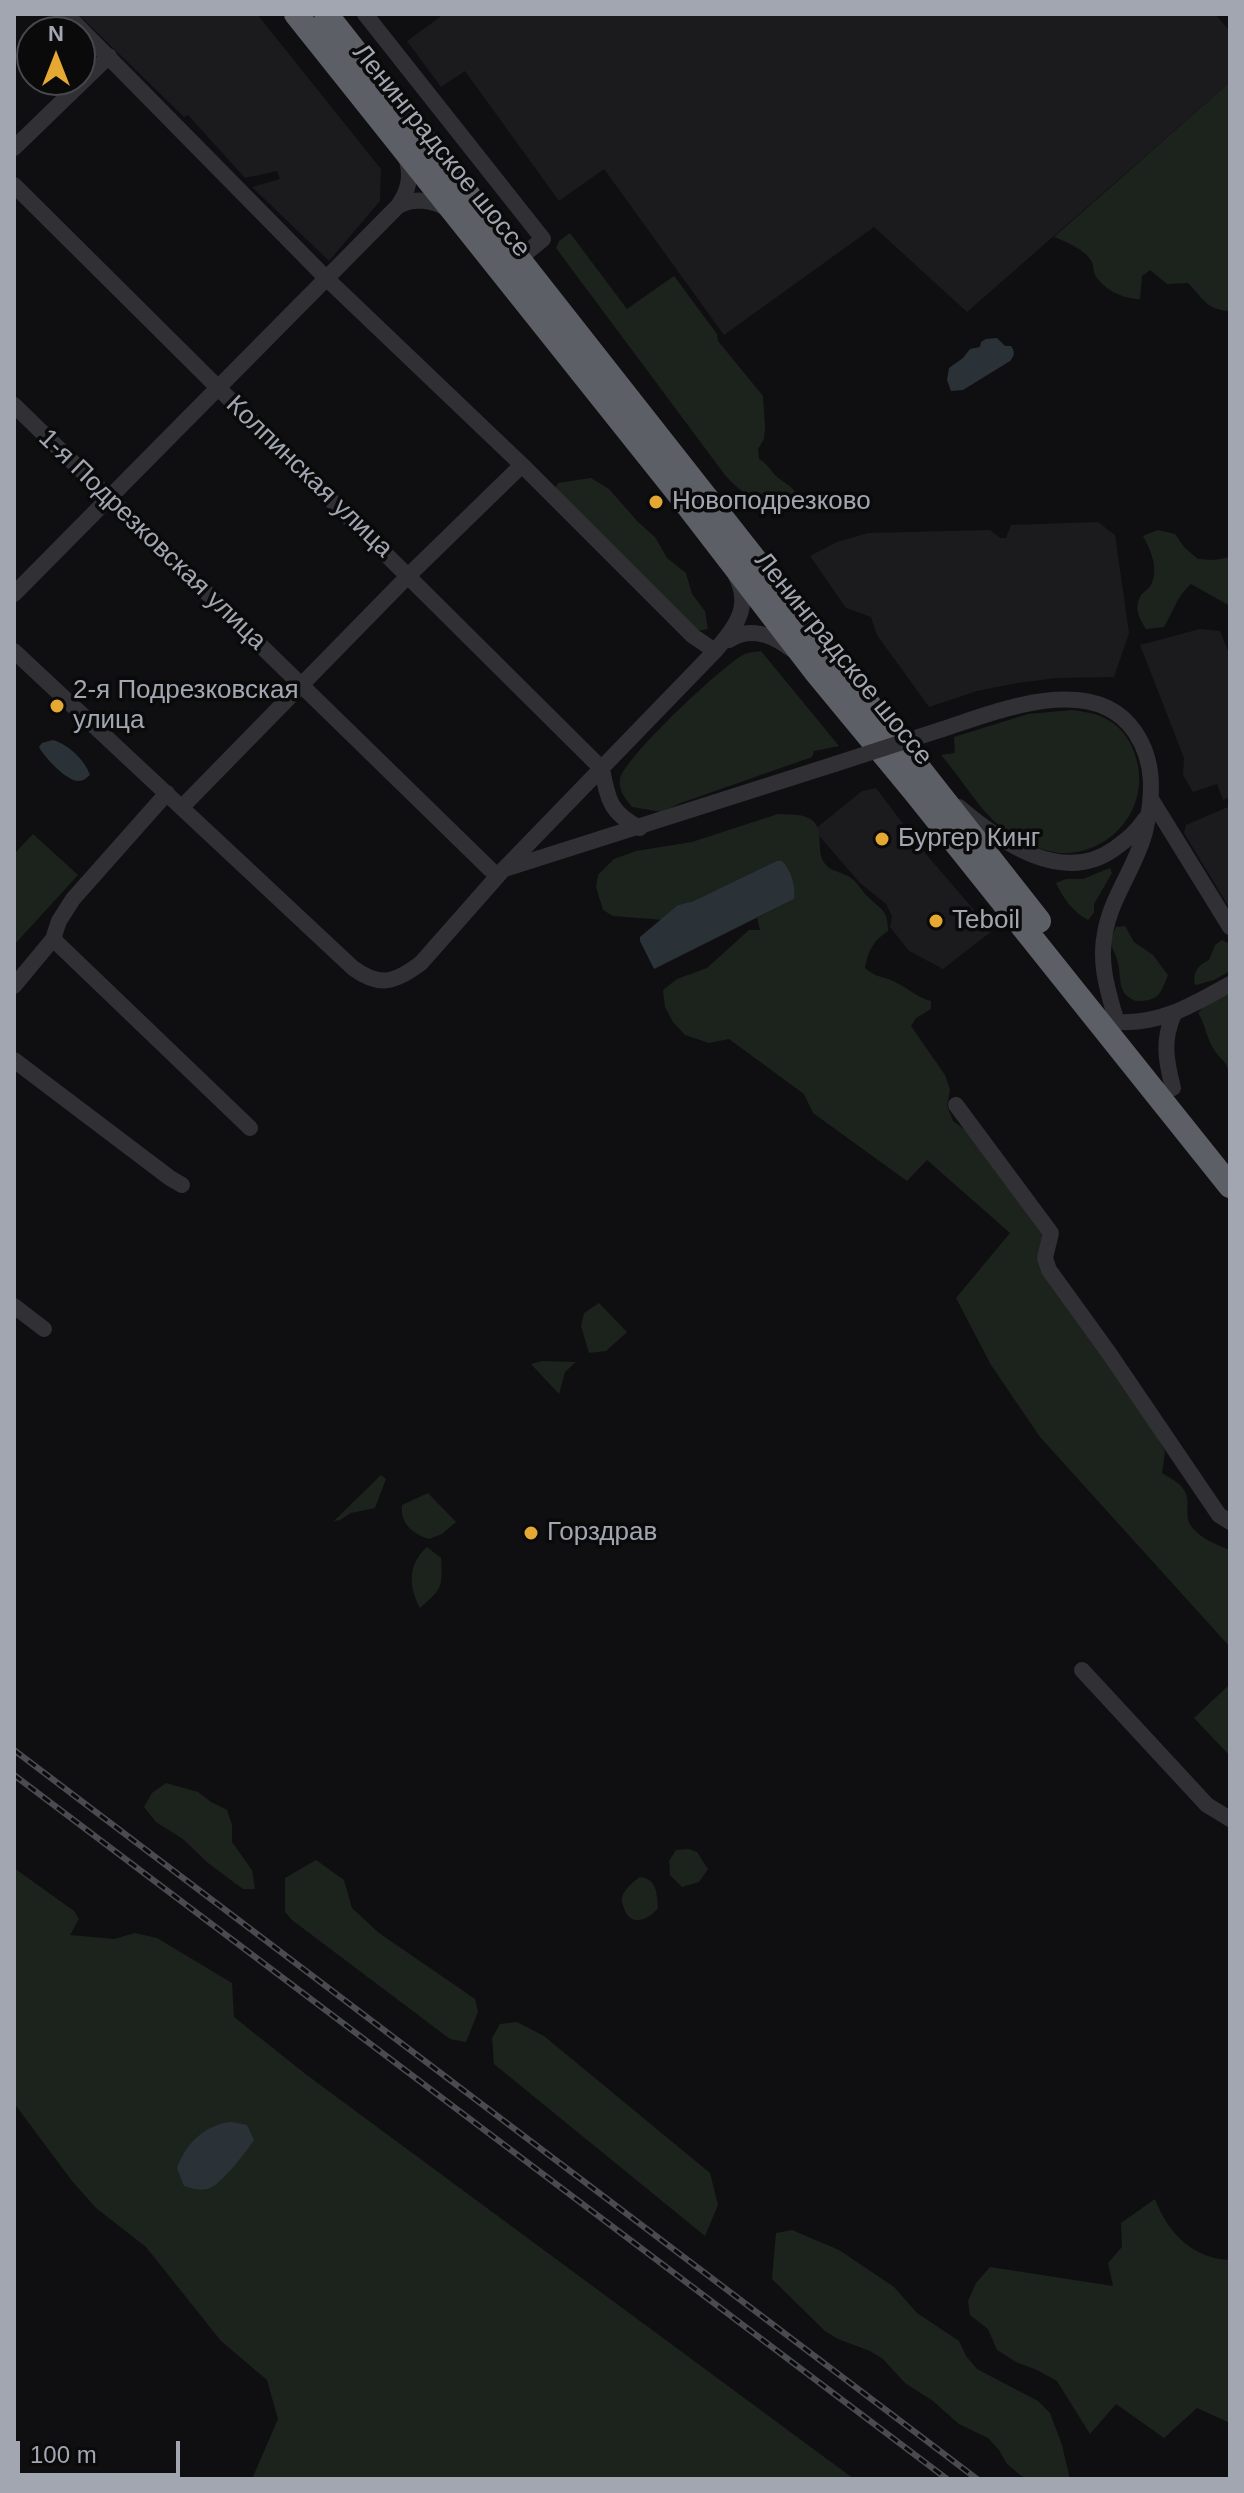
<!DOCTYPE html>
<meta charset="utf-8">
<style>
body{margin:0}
#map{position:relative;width:1244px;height:2493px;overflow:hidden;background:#0f0f11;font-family:Arial,sans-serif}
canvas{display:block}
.frame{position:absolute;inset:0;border:16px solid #a1a6b1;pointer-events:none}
.north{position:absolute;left:16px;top:16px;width:80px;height:80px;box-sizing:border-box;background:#0a0a0b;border:2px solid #46484d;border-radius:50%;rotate:0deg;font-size:22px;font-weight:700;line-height:32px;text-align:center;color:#a1a6b1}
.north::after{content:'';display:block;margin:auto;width:28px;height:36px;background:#e5a833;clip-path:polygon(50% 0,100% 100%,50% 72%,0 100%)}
.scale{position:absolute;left:16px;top:2441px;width:164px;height:36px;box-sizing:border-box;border:4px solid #a1a6b1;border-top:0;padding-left:10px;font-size:24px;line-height:28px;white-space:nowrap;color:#a1a6b1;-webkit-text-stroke:6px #0a0a0b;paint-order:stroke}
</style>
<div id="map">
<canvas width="1244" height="2493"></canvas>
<div class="frame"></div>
<div class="north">N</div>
<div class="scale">100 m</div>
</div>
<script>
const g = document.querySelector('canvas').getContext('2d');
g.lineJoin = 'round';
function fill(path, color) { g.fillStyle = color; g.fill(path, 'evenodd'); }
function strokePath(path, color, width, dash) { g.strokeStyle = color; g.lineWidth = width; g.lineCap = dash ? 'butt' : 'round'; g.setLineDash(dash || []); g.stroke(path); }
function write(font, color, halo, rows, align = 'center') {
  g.font = font + ' Arial,sans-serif'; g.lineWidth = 7; g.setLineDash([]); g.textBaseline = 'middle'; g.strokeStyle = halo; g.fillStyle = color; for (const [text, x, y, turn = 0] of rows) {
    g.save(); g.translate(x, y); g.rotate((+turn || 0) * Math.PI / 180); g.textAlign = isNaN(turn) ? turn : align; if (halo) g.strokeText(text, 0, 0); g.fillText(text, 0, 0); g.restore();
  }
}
fill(new Path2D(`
 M78 14H257L381 169 380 201 329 261 252 187 280 179 277 171 245 178 188 115 184 117Z
 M444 14H1215L1230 31V82L967 312 874 227 724 335 604 169 559 201 465 71 441 87 407 41Z
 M1098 522 1115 535 1129 633 1114 677 1057 678 1017 683 977 691 929 707 877 635 871 617 846 608 810 556 837 542 868 533 990 530 1000 538H1006L1011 525Z
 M1200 629 1220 631 1230 656V797L1223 800 1217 784 1193 792 1183 775 1184 758 1140 645Z
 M876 788 926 854 992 931 943 969 909 951 890 927 892 916 886 904 860 883 814 830 862 791Z
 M1230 806V909L1184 833 1186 825Z`), '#1b1b1d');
fill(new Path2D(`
 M1230 82V311C1206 310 1203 298 1188 283L1167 284 1150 270 1142 276 1140 299C1123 299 1104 290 1095 275 1093 271 1094 266 1092 262 1086 250 1065 241 1054 237Z
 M570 233 627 309 674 276 717 334 718 341 763 396 765 428 764 439 758 449 759 459C767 464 769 468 775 475 783 483 791 484 797 495L794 506C769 515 741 493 725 475L556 248 559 241Z
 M591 478 609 489 638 522 655 537 667 558 686 573 692 594 705 611 708 629 697 631 555 488 558 483Z
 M1158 530 1175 534 1184 547 1198 559 1214 560 1230 557V606L1191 584C1176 597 1174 611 1164 627L1146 629C1139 618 1133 606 1142 594 1144 592 1149 588 1151 585 1159 568 1151 551 1143 536Z
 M761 651 839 746 814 751 812 757 678 804 662 812 632 807C626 799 618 791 620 779 624 758 722 666 743 655 748 652 756 652 761 651Z
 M1073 710C1085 712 1097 713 1108 720 1123 728 1132 743 1136 758 1151 806 1112 855 1061 853 1041 852 1016 838 1000 826 980 811 959 775 941 755L955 753 954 737 1028 714Z
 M778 814C790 815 804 813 813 821 826 833 813 854 828 867 835 872 844 873 851 878 858 883 861 890 867 896 881 910 888 909 888 931 873 941 868 951 865 968 878 979 881 975 895 982 908 988 916 997 931 1001V1009L916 1018 911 1026 945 1075 950 1090 947 1106 953 1121 975 1137 1040 1228 1044 1242 1039 1257 1129 1389 1165 1451 1162 1473C1170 1478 1183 1484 1186 1494 1190 1504 1184 1516 1191 1526 1199 1538 1217 1545 1230 1550V1647L1040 1437 991 1365 956 1298 1010 1233 927 1160 907 1181 813 1113 804 1094 729 1039 709 1043 685 1035 673 1022 665 1007 663 990 677 979 707 968 749 930H760L757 918 794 899 694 901 678 905 664 920 613 916 603 910 596 887 598 875 614 859 636 851 692 842Z
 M33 834 78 875 14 945V854Z
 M1110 868 1112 873 1094 904V913L1088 920C1073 912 1063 898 1056 883L1066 879H1083Z
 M1125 926 1134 942 1153 955 1168 975C1160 994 1160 1001 1136 1001 1119 994 1121 984 1119 968 1118 959 1113 950 1110 942L1116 927Z
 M1222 940 1230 944V971L1214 980 1196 985 1194 983C1194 971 1198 965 1209 960L1215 945Z
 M1230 993V1080C1227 1059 1225 1065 1215 1051 1206 1039 1206 1024 1198 1013L1210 999Z
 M599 1303 627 1332 606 1351 589 1353 581 1326 584 1313Z
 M542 1361 576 1362 565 1372 559 1394 531 1364Z
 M381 1475 386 1479 375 1508 351 1513 340 1520 334 1521Z
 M428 1493 456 1522 442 1534 429 1539C413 1534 400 1524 402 1505Z
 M427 1547 441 1558C443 1589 441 1589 420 1608 408 1586 408 1564 427 1547Z
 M1230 1684V1756L1194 1718Z
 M166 1783 198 1792 211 1802 227 1810 232 1825V1842L252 1870 255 1889H243L208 1863 183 1839 156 1822 144 1807 152 1793Z
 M689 1849 697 1852 708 1869 699 1882 682 1887 670 1875 669 1861 676 1850Z
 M316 1860 344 1880 352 1908 379 1933 475 1999 478 2012 466 2042 450 2039 292 1920 285 1912V1878Z
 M14 1868 74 1911 79 1919 70 1935 114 1939 135 1933 157 1938 232 1983 234 2017 308 2076 854 2479H252L278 2419 267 2380 221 2341 146 2247 96 2208 72 2181 14 2103Z
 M640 1877C657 1879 657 1894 658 1908 649 1919 633 1927 625 1911 624 1908 621 1901 622 1898 623 1890 634 1881 640 1877Z
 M517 2022 544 2036 710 2173 718 2205 705 2236 494 2064 492 2038 500 2024Z
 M1155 2199C1167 2232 1193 2259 1230 2260V2423L1197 2408 1164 2438 1116 2404 1090 2434 1057 2381 1037 2370 1016 2362 997 2350 988 2329 970 2315 968 2301 976 2283 990 2267 1113 2286 1108 2263 1122 2247 1121 2223Z
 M792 2230 839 2250 894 2287 917 2313 959 2341 966 2356 977 2369 1038 2401 1050 2413 1062 2445 1070 2479H1028L1020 2475 1007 2464 999 2450 988 2438 959 2424 933 2401 905 2383 883 2359 870 2351 838 2339 825 2331 772 2279 776 2233Z`), '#1c231d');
fill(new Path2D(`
 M997 338 1005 346H1011C1015 352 1015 355 1010 361L963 390 951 391 947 380 949 368 963 358 970 349 980 347 981 342 986 339Z
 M53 740C69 745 85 760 90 775 86 778 84 781 78 781 67 781 44 757 39 747L42 743Z
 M777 861H782C791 870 796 887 794 899L654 969 640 941V937L678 905 694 901Z
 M232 2122 247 2125 254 2140C245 2153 223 2182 210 2188 202 2191 192 2189 184 2186L177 2168C186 2143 206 2124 232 2122Z`), '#2a3238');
strokePath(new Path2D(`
 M66 14 326 278 522 465 693 636 715 651
 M365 14 543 239 520 258
 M14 148 109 56
 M14 185 602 769
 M398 206C414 197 434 200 449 210
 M14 405 497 876
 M14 594 398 206C409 190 412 176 406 157
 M729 640C750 626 773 635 791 649
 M14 651 353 968C380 988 396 982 421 963L503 870 715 651C735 628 752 607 736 576
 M943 729C999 711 1094 671 1135 732 1156 763 1153 798 1145 832 1136 867 1111 897 1105 933 1099 962 1107 988 1115 1016
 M602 769C608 800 610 813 640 828
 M1151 799 1230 927
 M182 807 409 575 522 465
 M959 807C999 841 1062 886 1114 849 1126 840 1137 832 1145 819
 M505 869 835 764
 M53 939 250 1128
 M14 986 53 939 59 921 73 899 167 793
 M1120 1022C1162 1024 1194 1004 1230 984
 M14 1060 170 1178 182 1185
 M1173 1088C1166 1061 1162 1040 1174 1014
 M956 1105 1051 1233 1045 1258 1049 1270 1109 1353 1219 1515 1230 1522
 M14 1306 44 1329
 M1082 1670 1207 1805 1230 1819`), '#313135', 16);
strokePath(new Path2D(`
 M296 14 678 493 815 671 915 792 1230 1186
 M326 14 1039 921`), '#5d5f66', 24);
const rail = new Path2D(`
 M14 1750 977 2479
 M14 1775 947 2479`);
strokePath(rail, '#4a4b50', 6);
strokePath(rail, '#0a0a0b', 3, [9]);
strokePath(new Path2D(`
 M835 764 943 729`), '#313135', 16);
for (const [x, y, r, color] of [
 [656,502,8,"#e5a833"],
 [57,706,8,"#e5a833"],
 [882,839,8,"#e5a833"],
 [936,921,8,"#e5a833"],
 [531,1533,8,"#e5a833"]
]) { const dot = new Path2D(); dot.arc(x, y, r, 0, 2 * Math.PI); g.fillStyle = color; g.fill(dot); strokePath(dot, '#0a0a0b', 3); }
write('26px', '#a1a6b1', '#0a0a0b', [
 ["Ленинградское шоссе",441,151,51],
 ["Колпинская улица",309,477,44],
 ["1-я Подрезковская улица",152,540,44],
 ["Ленинградское шоссе",843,659,51]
]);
write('26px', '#a1a6b1', '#0a0a0b', [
 ["Новоподрезково",672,502],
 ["2-я Подрезковская",73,691],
 ["улица",73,721],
 ["Бургер Кинг",898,839],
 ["Teboil",952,921],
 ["Горздрав",547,1533]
], 'left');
</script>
